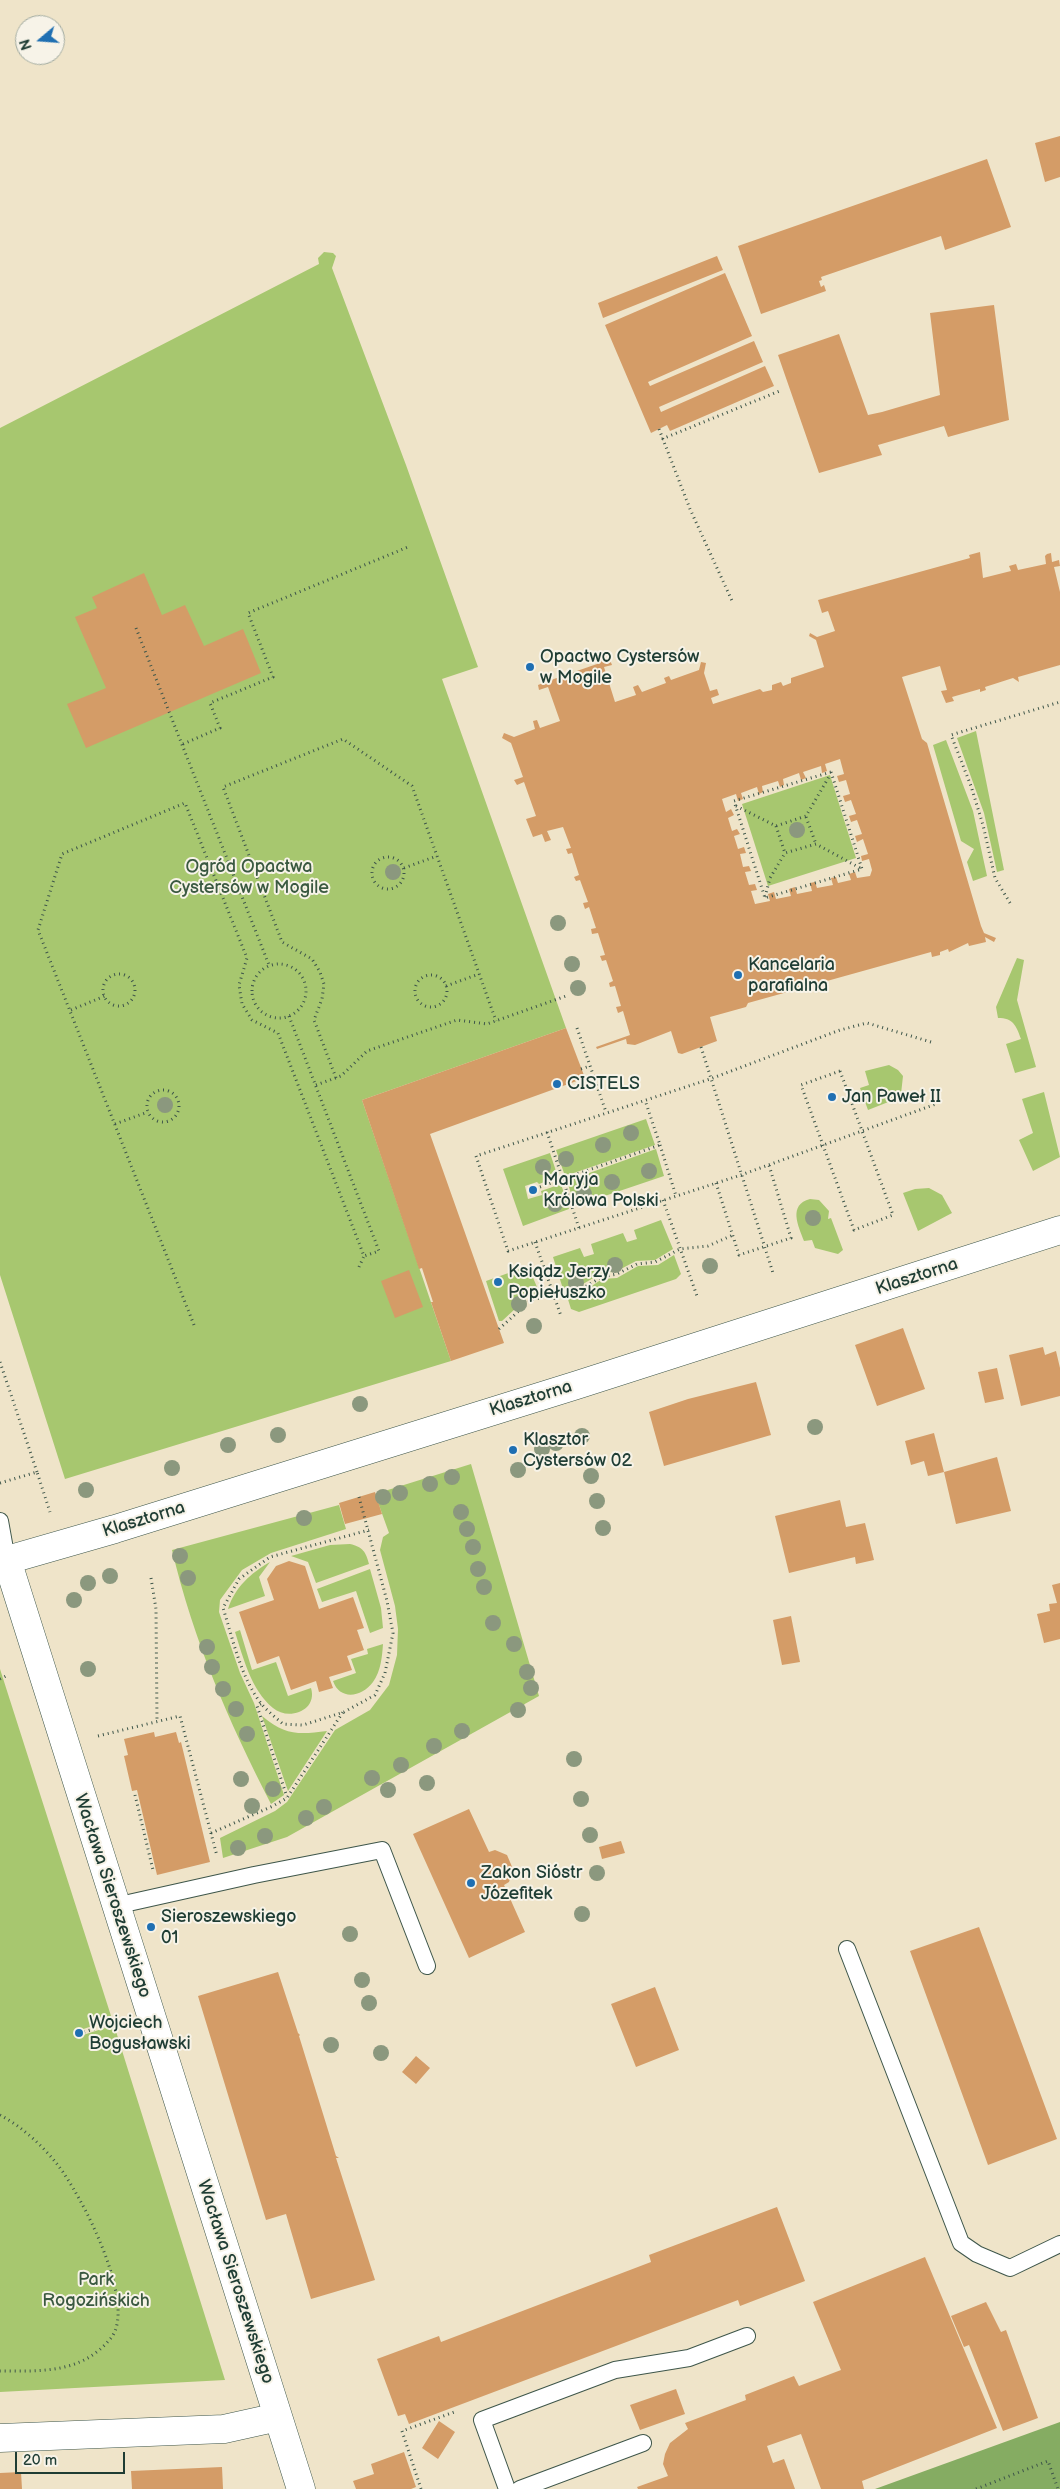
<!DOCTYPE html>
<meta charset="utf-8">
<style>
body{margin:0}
#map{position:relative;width:1060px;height:2489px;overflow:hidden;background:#efe4c9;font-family:"Balsamiq Sans",sans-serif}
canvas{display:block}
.north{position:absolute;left:15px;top:15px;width:50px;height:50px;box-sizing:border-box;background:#f7f3e8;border:1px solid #a1aaa0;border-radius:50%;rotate:252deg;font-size:14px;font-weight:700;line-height:20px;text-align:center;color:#1f3d34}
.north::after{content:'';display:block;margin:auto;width:18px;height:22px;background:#1f6fb2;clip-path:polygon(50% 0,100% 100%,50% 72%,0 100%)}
.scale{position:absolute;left:15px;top:2452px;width:110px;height:22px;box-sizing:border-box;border:2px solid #1f3d34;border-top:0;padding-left:6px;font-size:15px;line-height:18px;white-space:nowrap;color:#1f3d34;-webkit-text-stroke:4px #f7f3e8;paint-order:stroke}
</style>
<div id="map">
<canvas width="1060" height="2489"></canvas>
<div class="north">N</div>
<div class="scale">20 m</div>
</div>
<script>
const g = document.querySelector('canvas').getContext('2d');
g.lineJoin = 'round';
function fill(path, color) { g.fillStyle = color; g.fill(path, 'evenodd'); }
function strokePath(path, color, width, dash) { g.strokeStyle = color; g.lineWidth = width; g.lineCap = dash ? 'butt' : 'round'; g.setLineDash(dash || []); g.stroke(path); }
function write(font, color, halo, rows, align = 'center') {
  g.font = font + ' "Balsamiq Sans",sans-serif'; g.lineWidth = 4; g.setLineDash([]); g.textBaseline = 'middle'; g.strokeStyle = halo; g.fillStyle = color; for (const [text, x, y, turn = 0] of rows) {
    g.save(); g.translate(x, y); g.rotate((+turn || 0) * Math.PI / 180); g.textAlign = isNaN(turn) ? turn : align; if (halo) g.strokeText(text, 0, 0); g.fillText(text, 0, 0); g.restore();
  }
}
fill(new Path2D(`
 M324 252 333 253 336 256 332 268 406 465 478 667 442 679 566 1028 362 1100 451 1361 65 1479 0 1275V428L319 264 318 258Z
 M976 731 1004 870 997 872 984 813 957 738Z
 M946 740 973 811 987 876 973 881 967 862 974 849 961 841 933 745Z
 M830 775 856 858 768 886 742 804Z
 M1017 958 1024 960 1017 1000 1036 1067 1015 1073 1006 1044 1021 1039C1016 1025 1013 1018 998 1018L996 1007Z
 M889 1065 898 1070 903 1076 901 1094 896 1099 868 1110 860 1088 869 1085 865 1071Z
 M1044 1092 1060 1157 1033 1171 1019 1140 1033 1133 1022 1099Z
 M646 1119 655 1145 565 1176 556 1150Z
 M656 1149 664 1176 575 1206 567 1181Z
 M550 1153 558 1177 539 1184 537 1182 525 1186 528 1199 542 1195 541 1191 561 1184 569 1209 523 1226 503 1169Z
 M929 1188 942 1195 952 1213 918 1231 903 1193 915 1189Z
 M810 1199 819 1200 829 1211 828 1219 831 1218 843 1250 838 1254 815 1248 812 1240 804 1241C798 1225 788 1205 810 1199Z
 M661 1220 673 1249 655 1260 636 1261 617 1271 600 1274 578 1287 563 1289 553 1257 580 1248 584 1257 594 1254 591 1244 623 1233 627 1242 637 1239 634 1230Z
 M674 1255 681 1274 676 1279 579 1312 571 1309 566 1293 586 1290 602 1279 617 1278 638 1266 658 1265Z
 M528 1266 540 1294 529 1296 502 1321H499L486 1281Z
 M471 1464 539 1696 287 1837 223 1858 220 1838 275 1811 287 1802 335 1730 370 1710 389 1685 397 1655 398 1629 395 1606 380 1550 383 1537 389 1533 375 1494Z
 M339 1505 346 1529 271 1553 242 1570 220 1600 219 1612 240 1673 254 1703 284 1795 271 1804C228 1720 194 1642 172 1550Z
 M350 1544C363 1547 366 1552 369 1564L316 1583 308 1562 291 1556 330 1545Z
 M270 1562 259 1577 265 1596 228 1609C235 1587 251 1573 270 1562Z
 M370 1569 381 1608 383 1628 370 1633 356 1591 322 1602 317 1589Z
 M240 1630 252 1670 276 1662 288 1696 311 1688C318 1711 288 1721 273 1708 251 1690 243 1657 235 1632Z
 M383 1644C382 1657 381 1671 373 1682 362 1697 340 1701 333 1681L356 1673 351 1659 368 1654 367 1649Z
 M0 1669 112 2019 75 2032 77 2037 114 2025 225 2380 0 2392Z
 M262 1716C285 1735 298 1735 327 1731L288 1791Z`), '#a7c76f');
fill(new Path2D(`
 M1060 2422V2489H875Z`), '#85ac62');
fill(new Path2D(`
 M1060 136V177L1045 182 1035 143Z
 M987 159 1011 227 945 250 941 236 821 277 822 280 819 281 821 287 824 285 826 291 761 314 738 246Z
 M717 256 723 270 603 318 598 303Z
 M725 273 752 336 648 382 650 386 754 341 763 362 659 407 661 412 765 366 774 386 670 431 667 425 651 433 605 325Z
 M994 305 1009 420 948 437 944 426 878 445 882 455 819 473 778 355 839 334 868 415 882 412 940 395 930 313Z
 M980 552 983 578 1011 571 1009 566 1016 564 1018 570 1046 564 1045 556 1047 554 1051 553 1052 562 1059 560 1060 566 1054 567 1060 592V665L1018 677 1019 682 1013 678 985 687 986 690 980 692V689L952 697 954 701 946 703 941 691 947 690 940 666 902 677 922 739 927 743 981 926 984 933 996 938 994 942 985 937 986 942 969 946 968 943 949 952 948 949 940 952V955L932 957 931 952 748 1003 746 1007 710 1017 717 1041 682 1054 678 1053 671 1031 635 1045 627 1044 626 1039 597 1049 596 1047 630 1035 623 1011 618 1013 616 1007 621 1006 615 986 610 987 609 983 613 981 606 960 602 961 600 956 605 955 598 933 592 934 591 929 596 928 589 907 585 909 583 903 588 902 580 880 576 881 574 877 579 875 572 853 568 854 566 849 571 848 563 827 547 831 551 840 545 842 542 834 533 837 526 819 536 816 524 782 517 785 514 780 523 777 511 743 502 738 504 733 514 737 535 729 533 721 537 720 540 728 560 721 548 687 539 690 538 685 546 682 543 674 548 672 551 680 597 664 594 656 600 654 602 662 610 660 612 665 604 667 615 702 636 695 633 687 638 685 642 692 666 683 664 678 669 676 671 680 699 670 701 662 706 663 704 673 710 691 717 689 719 695 711 698 713 704 760 689 763 692 772 690V685L781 682 783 686 791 683V678L824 667 816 640 809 636 810 633 817 637 835 631 828 611 822 613 818 600 970 558 969 555ZM840 759 844 774 837 776 839 782 846 780 850 794 843 796 845 802 851 800 856 814 849 816 851 822 857 820 862 834 855 836 857 842 863 839 868 854 861 856 862 861 869 859 872 870 870 876 857 878 855 872 849 874 851 880 838 883 836 877 831 878 833 885 817 888 815 882 810 883 812 891 797 894 795 887 789 889 791 896 776 899 774 892 768 894 770 901 755 904 751 891 757 890 755 884 749 885 745 872 751 871 749 866 743 867 740 854 746 853 744 847 738 849 734 836 740 834 737 829 732 831 728 818 734 815 731 809 726 812 722 799 736 794 738 801 743 799 741 793 757 787 759 794 763 792 762 786 778 781 780 787 784 785 783 779 799 773 801 780 806 778 803 772 821 766 822 773 827 771 825 764Z
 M144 573 162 615 185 605 204 646 243 629 261 673 86 748 67 704 106 688 75 617 97 608 92 597Z
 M566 1028 585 1078 430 1134 504 1343 451 1361 431 1302H433L422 1268 419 1269 362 1100Z
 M409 1270 423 1307 395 1318 381 1281Z
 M903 1328 925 1389 877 1406 855 1345Z
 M1043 1347 1045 1355 1056 1351 1060 1368V1396L1021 1406 1009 1355Z
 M997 1368 1004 1399 985 1403 978 1372Z
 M756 1382 771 1435 664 1466 649 1412 688 1399Z
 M934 1433 944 1472 997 1457 1011 1511 956 1524 944 1472 928 1476 924 1461 911 1465 905 1441Z
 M375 1492 382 1514 345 1524 339 1503Z
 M840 1500 846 1527 865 1523 874 1560 856 1564 855 1557 789 1573 775 1516Z
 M289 1561 305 1566 319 1609 353 1597 364 1628 357 1630 364 1650 347 1656 352 1670 329 1677 333 1688 319 1692 316 1681 291 1690 279 1656 257 1664 239 1612 274 1600 267 1579 276 1566Z
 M1060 1583V1639L1044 1643 1037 1614 1050 1611 1049 1604 1057 1603 1052 1585Z
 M791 1616 800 1662 782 1665 773 1620Z
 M154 1732 155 1737 176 1732 179 1743 181 1742 210 1862 157 1875 137 1790 132 1791 124 1756 128 1755 124 1739Z
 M469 1809 489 1852 495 1850 507 1855 513 1869 509 1882 504 1885 525 1932 469 1958 413 1834Z
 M621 1841 625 1853 602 1859 599 1847Z
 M979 1927 1057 2139 988 2165 910 1951Z
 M278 1972 298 2033 300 2035 299 2036 336 2156 339 2158H336L375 2280 311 2299 286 2214 266 2220 198 1996Z
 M655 1987 679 2050 636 2067 611 2004Z
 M416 2056 430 2068 416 2084 402 2072Z
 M777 2207 805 2281 740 2306 738 2300 409 2424 405 2414 398 2416 377 2359 439 2336 441 2342 651 2262 649 2255Z
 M925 2257 997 2428 862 2481 864 2489H821L801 2434 767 2446 773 2463 784 2459 795 2489H638L637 2487 668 2476 663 2464 665 2454 670 2443 688 2429 685 2423 746 2400 745 2395 794 2376 799 2386 841 2370 813 2302Z
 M986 2302 1001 2332 1006 2330 1038 2418 1003 2431 969 2345 964 2347 951 2316Z
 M676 2389 685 2414 640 2430 630 2405Z
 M439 2421 455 2432 438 2459 422 2448Z
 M404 2452 416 2487 411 2489H356L353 2481 374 2474 371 2464Z
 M222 2467 223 2489H132L131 2471Z
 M21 2472 22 2489H0V2473Z`), '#d49c67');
const service = new Path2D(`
 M0 1521 7 1560
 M115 1906 254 1875 382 1850 427 1966
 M847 1949 961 2243 977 2254 1010 2268 1060 2244
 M507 2489 482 2420 615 2370 689 2358 747 2336
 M520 2489 643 2443`);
const minor = new Path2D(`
 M7 1560 301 2489
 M0 2438 224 2429 278 2417`);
const tertiary = new Path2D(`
 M0 1562 115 1529 577 1385 1060 1230`);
strokePath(service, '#3e564a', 18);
strokePath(minor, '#3e564a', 29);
strokePath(tertiary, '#3e564a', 29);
strokePath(new Path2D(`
 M659 429 690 509 733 603
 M662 439 782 390
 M136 628 269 965
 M183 744 220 728 210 703 273 677 248 613 408 547
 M831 772 862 869 765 898 734 801Z
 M736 806 776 826 806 816 830 775
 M806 817 816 844
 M776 826 785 853
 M372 873a16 16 0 1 1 32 0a16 16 0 1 1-32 0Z
 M404 868 437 856
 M765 897 770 878 785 853 816 844 862 869
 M1010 903 995 878 983 825 971 786 951 735 1060 702
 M252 991a27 27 0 1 1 54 0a27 27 0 1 1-54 0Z
 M103 990a16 16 0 1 1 32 0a16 16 0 1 1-32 0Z
 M415 991a16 16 0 1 1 32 0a16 16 0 1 1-32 0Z
 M446 986 479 974
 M71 1010 105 996
 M289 1016 379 1251 364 1256
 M577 1028 606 1112
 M931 1042 867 1023 840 1030 710 1079 476 1156 508 1251 741 1175 936 1104
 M701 1047 773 1273
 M581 1069 590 1066
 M840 1071 893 1215 854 1230 801 1085Z
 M336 1078 314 1020 322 999 324 984 320 972 312 959 282 942 223 787 343 739 412 786 496 1021
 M316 1085 341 1076 367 1051 457 1020 487 1024 566 996
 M147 1106a16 16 0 1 1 32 0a16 16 0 1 1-32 0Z
 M115 1124 148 1112
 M547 1132 579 1228
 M660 1145 676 1196
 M716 1183 739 1255 791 1238 769 1165
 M540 1187 660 1145 645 1100
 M663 1200 697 1296
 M535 1242 561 1316
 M194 1325 38 930 62 854 185 803 247 958 239 985 242 1004 252 1020 278 1033 364 1256 359 1267
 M499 1329 531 1300 583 1288 602 1277 617 1274 637 1264 655 1262 680 1249 708 1246 733 1235
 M0 1362 37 1472
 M0 1483 37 1472 50 1512
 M359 1497 387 1601 393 1633 385 1673 375 1695 344 1712 303 1725 283 1724C275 1717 266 1710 260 1702 240 1675 233 1639 223 1608L239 1579 270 1557 369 1530
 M151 1578 156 1609 157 1722
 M0 1679 8 1675
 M261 1704 257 1706 287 1797
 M98 1736 180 1716 217 1856
 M135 1795 153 1870
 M211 1833 273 1806 287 1798 343 1712
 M84 2032 119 2021
 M0 2115C21 2126 42 2145 57 2164 81 2194 138 2304 111 2338 82 2374 41 2371 0 2371
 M421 2489 402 2431 457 2411
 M976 2489 1048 2461 1058 2489`), '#3e564a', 3, [1, 4]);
strokePath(service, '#fff', 16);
strokePath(minor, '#fff', 28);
strokePath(tertiary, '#fff', 28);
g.fillStyle = '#8b987e';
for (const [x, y] of [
 [797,830],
 [393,872],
 [558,923],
 [572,964],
 [578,988],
 [165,1105],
 [631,1133],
 [603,1145],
 [566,1159],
 [543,1167],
 [649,1171],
 [612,1182],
 [584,1194],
 [555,1204],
 [813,1218],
 [615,1265],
 [710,1266],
 [576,1283],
 [519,1304],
 [534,1326],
 [360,1404],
 [815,1427],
 [278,1435],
 [582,1436],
 [556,1443],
 [228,1445],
 [542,1449],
 [172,1468],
 [518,1470],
 [591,1476],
 [452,1477],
 [430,1484],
 [86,1490],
 [400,1493],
 [383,1497],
 [597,1501],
 [461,1512],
 [304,1518],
 [603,1528],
 [467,1529],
 [473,1547],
 [180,1556],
 [478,1569],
 [110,1576],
 [188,1578],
 [88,1583],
 [484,1587],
 [74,1600],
 [493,1623],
 [514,1644],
 [207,1647],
 [212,1667],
 [88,1669],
 [527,1672],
 [531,1688],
 [223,1689],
 [236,1709],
 [518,1710],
 [462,1731],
 [247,1734],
 [434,1746],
 [574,1759],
 [401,1765],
 [372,1778],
 [241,1779],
 [427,1783],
 [273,1789],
 [388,1790],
 [581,1799],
 [252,1806],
 [324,1807],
 [306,1818],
 [590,1835],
 [265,1836],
 [238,1848],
 [597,1873],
 [582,1914],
 [350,1934],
 [362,1980],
 [369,2003],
 [331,2045],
 [381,2053]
]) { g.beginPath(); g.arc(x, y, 8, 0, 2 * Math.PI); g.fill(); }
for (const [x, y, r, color] of [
 [530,667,5,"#1f6fb2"],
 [738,975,5,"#1f6fb2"],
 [557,1084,5,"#1f6fb2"],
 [832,1097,5,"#1f6fb2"],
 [533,1190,5,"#1f6fb2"],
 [498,1282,5,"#1f6fb2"],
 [513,1450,5,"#1f6fb2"],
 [471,1883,5,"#1f6fb2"],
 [151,1927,5,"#1f6fb2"],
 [79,2033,5,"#1f6fb2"]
]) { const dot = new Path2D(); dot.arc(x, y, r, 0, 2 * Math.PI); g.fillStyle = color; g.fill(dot); strokePath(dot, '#f7f3e8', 2); }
write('18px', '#1f3d34', '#f7f3e8', [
 ["Opactwo Cystersów",540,657],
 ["w Mogile",540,678],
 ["Kancelaria",748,965],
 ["parafialna",748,986],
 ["CISTELS",567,1084],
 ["Jan Paweł II",842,1097],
 ["Maryja",543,1180],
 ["Królowa Polski",543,1201],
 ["Ksiądz Jerzy",508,1272],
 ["Popiełuszko",508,1293],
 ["Klasztor",523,1440],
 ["Cystersów 02",523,1461],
 ["Zakon Sióstr",481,1873],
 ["Józefitek",481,1894],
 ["Sieroszewskiego",161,1917],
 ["01",161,1938],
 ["Wojciech",89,2023],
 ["Bogusławski",89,2044]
], 'left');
write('18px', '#3a5940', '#f7f3e8', [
 ["Ogród Opactwa",249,867],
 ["Cystersów w Mogile",249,888],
 ["Park",96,2280],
 ["Rogozińskich",96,2301]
]);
write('18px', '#1f3d34', '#f7f3e8', [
 ["Klasztorna",917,1277,-18],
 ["Klasztorna",531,1399,-17],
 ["Klasztorna",144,1520,-17],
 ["Wacława Sieroszewskiego",112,1896,72],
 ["Wacława Sieroszewskiego",235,2282,72]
]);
</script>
